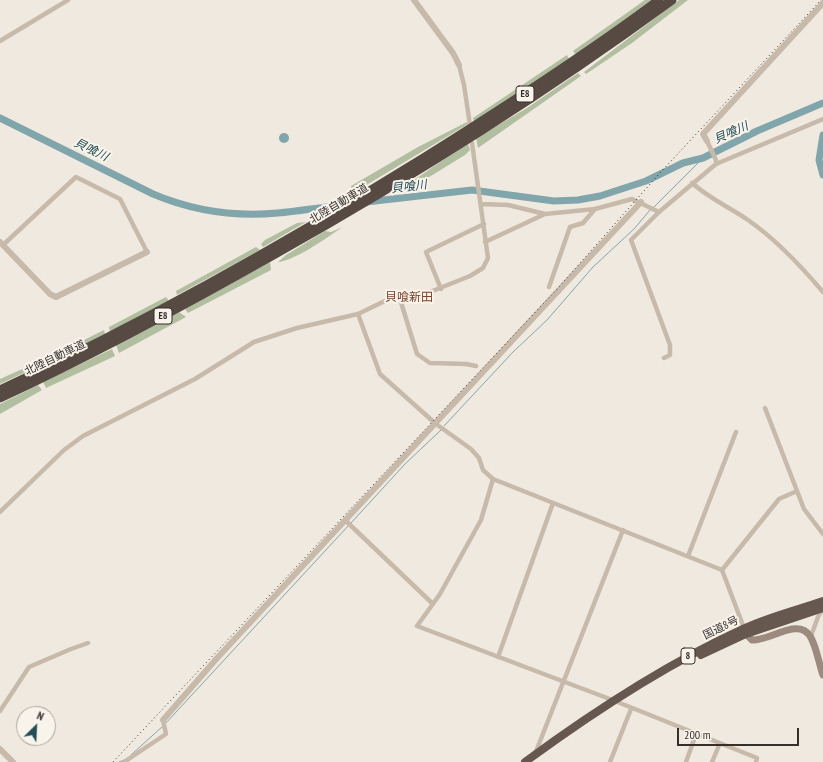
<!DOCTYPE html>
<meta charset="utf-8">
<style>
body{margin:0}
#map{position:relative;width:823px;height:762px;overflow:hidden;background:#f0e9df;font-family:"PT Sans Narrow",sans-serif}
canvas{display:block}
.north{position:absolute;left:16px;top:706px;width:40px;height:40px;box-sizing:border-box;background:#f8f3eb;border:1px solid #aaa59e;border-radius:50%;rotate:24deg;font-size:11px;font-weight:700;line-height:16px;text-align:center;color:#362f2a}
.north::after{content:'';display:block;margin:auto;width:14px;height:18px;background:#234d54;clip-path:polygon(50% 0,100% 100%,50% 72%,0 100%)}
.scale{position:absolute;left:677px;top:728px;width:122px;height:18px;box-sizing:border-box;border:2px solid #362f2a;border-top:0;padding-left:5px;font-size:12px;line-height:14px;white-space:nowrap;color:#362f2a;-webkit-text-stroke:3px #f8f3eb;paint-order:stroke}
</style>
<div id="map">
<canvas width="823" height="762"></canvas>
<div class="north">N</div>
<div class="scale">200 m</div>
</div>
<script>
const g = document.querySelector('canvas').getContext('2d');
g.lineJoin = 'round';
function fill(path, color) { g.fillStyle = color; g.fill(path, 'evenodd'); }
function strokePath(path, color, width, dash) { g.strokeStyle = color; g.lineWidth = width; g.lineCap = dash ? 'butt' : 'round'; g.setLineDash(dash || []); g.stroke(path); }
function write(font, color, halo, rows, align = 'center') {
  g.font = font + ' "PT Sans Narrow","Noto Sans JP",sans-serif'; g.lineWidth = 4; g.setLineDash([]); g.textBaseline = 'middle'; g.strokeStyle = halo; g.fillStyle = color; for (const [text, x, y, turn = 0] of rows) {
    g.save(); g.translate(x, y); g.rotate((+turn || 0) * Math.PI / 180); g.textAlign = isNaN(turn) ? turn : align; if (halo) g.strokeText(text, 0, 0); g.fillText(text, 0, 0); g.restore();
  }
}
fill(new Path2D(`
 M645 0H652L576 55 573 51Z
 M679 0H688L632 43 586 74 584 72Z
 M567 55 569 59 474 122 473 118Z
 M578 73 581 76 478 148 476 138 527 108Z
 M467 122 468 124 353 193 351 186 418 147Z
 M468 143 470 150 465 155 421 182 413 184 411 182Z
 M306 222 263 247 261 244 265 240 297 223Z
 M343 227C327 237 297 260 278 262L286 255 325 231 331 232Z
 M256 247 260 250 177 295 176 291Z
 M270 262 271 270 188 313 185 309Z
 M166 297 169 301 110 332 109 327Z
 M179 312 186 317 119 353 116 345Z
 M104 330 105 334 36 368 34 365Z
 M112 349 115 356 46 388 43 382Z
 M27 367 30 370 0 384V379Z
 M38 385 42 390 0 414V404Z`), '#b2bea0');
fill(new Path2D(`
 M279 138a5 5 0 1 1 10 0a5 5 0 1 1-10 0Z`), '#80a6ab');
strokePath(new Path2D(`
 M654 207 703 158
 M444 426 513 352 547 320 593 267 634 229 650 210
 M351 523 405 464 441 430
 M165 724 349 525
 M131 755 163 726
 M119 762 124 760`), '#80a6ab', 1);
strokePath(new Path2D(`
 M0 118 153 194C193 211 234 217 278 213 300 211 322 207 344 205
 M823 135 819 160 823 175
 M366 202 472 190 554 201 578 200 600 196 646 181 683 163 703 158 757 131 823 103`), '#80a6ab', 7);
strokePath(new Path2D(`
 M0 41 68 0
 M459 65 464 85 470 125
 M707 141 716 160V164
 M692 183C710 199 729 207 748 220 777 240 801 266 823 292
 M481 204 508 205 545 214
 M485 242 545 214 595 209 632 199 659 212
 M3 245 76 177 120 199 147 252
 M549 287 570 227 583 223 595 209
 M441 289 426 252 484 224
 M400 299 417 354 430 363 466 364 476 366
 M358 314 380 374 436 424 471 449 479 458 483 470 493 479 722 570 744 628
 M664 358 670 355V345L631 240 659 212 716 164 823 119
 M765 408 804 509 823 534
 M493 479 481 520 440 594 417 626 615 701 757 758 756 762
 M0 512 64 450 83 436 195 379 254 342 297 328 358 314 391 298 400 299 425 294 470 276 483 268 488 258 472 143
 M346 521 433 604
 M688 556 736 432
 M722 570 779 499 797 491
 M811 636 818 617 823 608
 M498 657 553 503
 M0 711 29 667 71 649 88 643
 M535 754 623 530
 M124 762 166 734 163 720
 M610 762 631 709
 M686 762 696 734
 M712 762 720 743`), '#c8baab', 4.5);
strokePath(new Path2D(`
 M414 0 453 53 459 65
 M707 141 703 134 823 3
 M0 242 50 294 56 297 147 252
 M163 720 218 657 641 202
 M0 749 13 762`), '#c8baab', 6);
strokePath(new Path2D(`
 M746 634 752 640C770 641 798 617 810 636 816 645 819 664 823 675`), '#9b8a7d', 7);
strokePath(new Path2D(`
 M701 655 746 634 823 608
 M525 762C593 712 666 664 743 629 768 617 797 610 823 601`), '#66584f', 8);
strokePath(new Path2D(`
 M0 390C146 322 288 242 425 157 505 107 584 56 659 0
 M0 398C94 354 185 305 275 254 412 177 545 93 672 0`), '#564a42', 9);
strokePath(new Path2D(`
 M113 762 558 288 659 174 821 0`), '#362f2a', 1, [1, 3]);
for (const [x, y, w] of [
 [525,94,18],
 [163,316,18],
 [688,656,14]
]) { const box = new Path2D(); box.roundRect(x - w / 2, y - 8, w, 16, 3); g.fillStyle = '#f8f3eb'; g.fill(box); strokePath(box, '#362f2a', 1); }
write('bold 10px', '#362f2a', null, [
 ["E8",525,94],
 ["E8",163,316],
 ["8",688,656]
]);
write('11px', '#362f2a', '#f8f3eb', [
 ["北陸自動車道",339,204,-31],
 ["北陸自動車道",55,358,-26],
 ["国道8号",721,628,-26]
]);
write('italic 12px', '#234d54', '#f8f3eb', [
 ["貝喰川",731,133,-24],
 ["貝喰川",91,150,26],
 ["貝喰川",409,187,-7]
]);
write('12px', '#7e442a', '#f8f3eb', [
 ["貝喰新田",409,298]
]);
</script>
